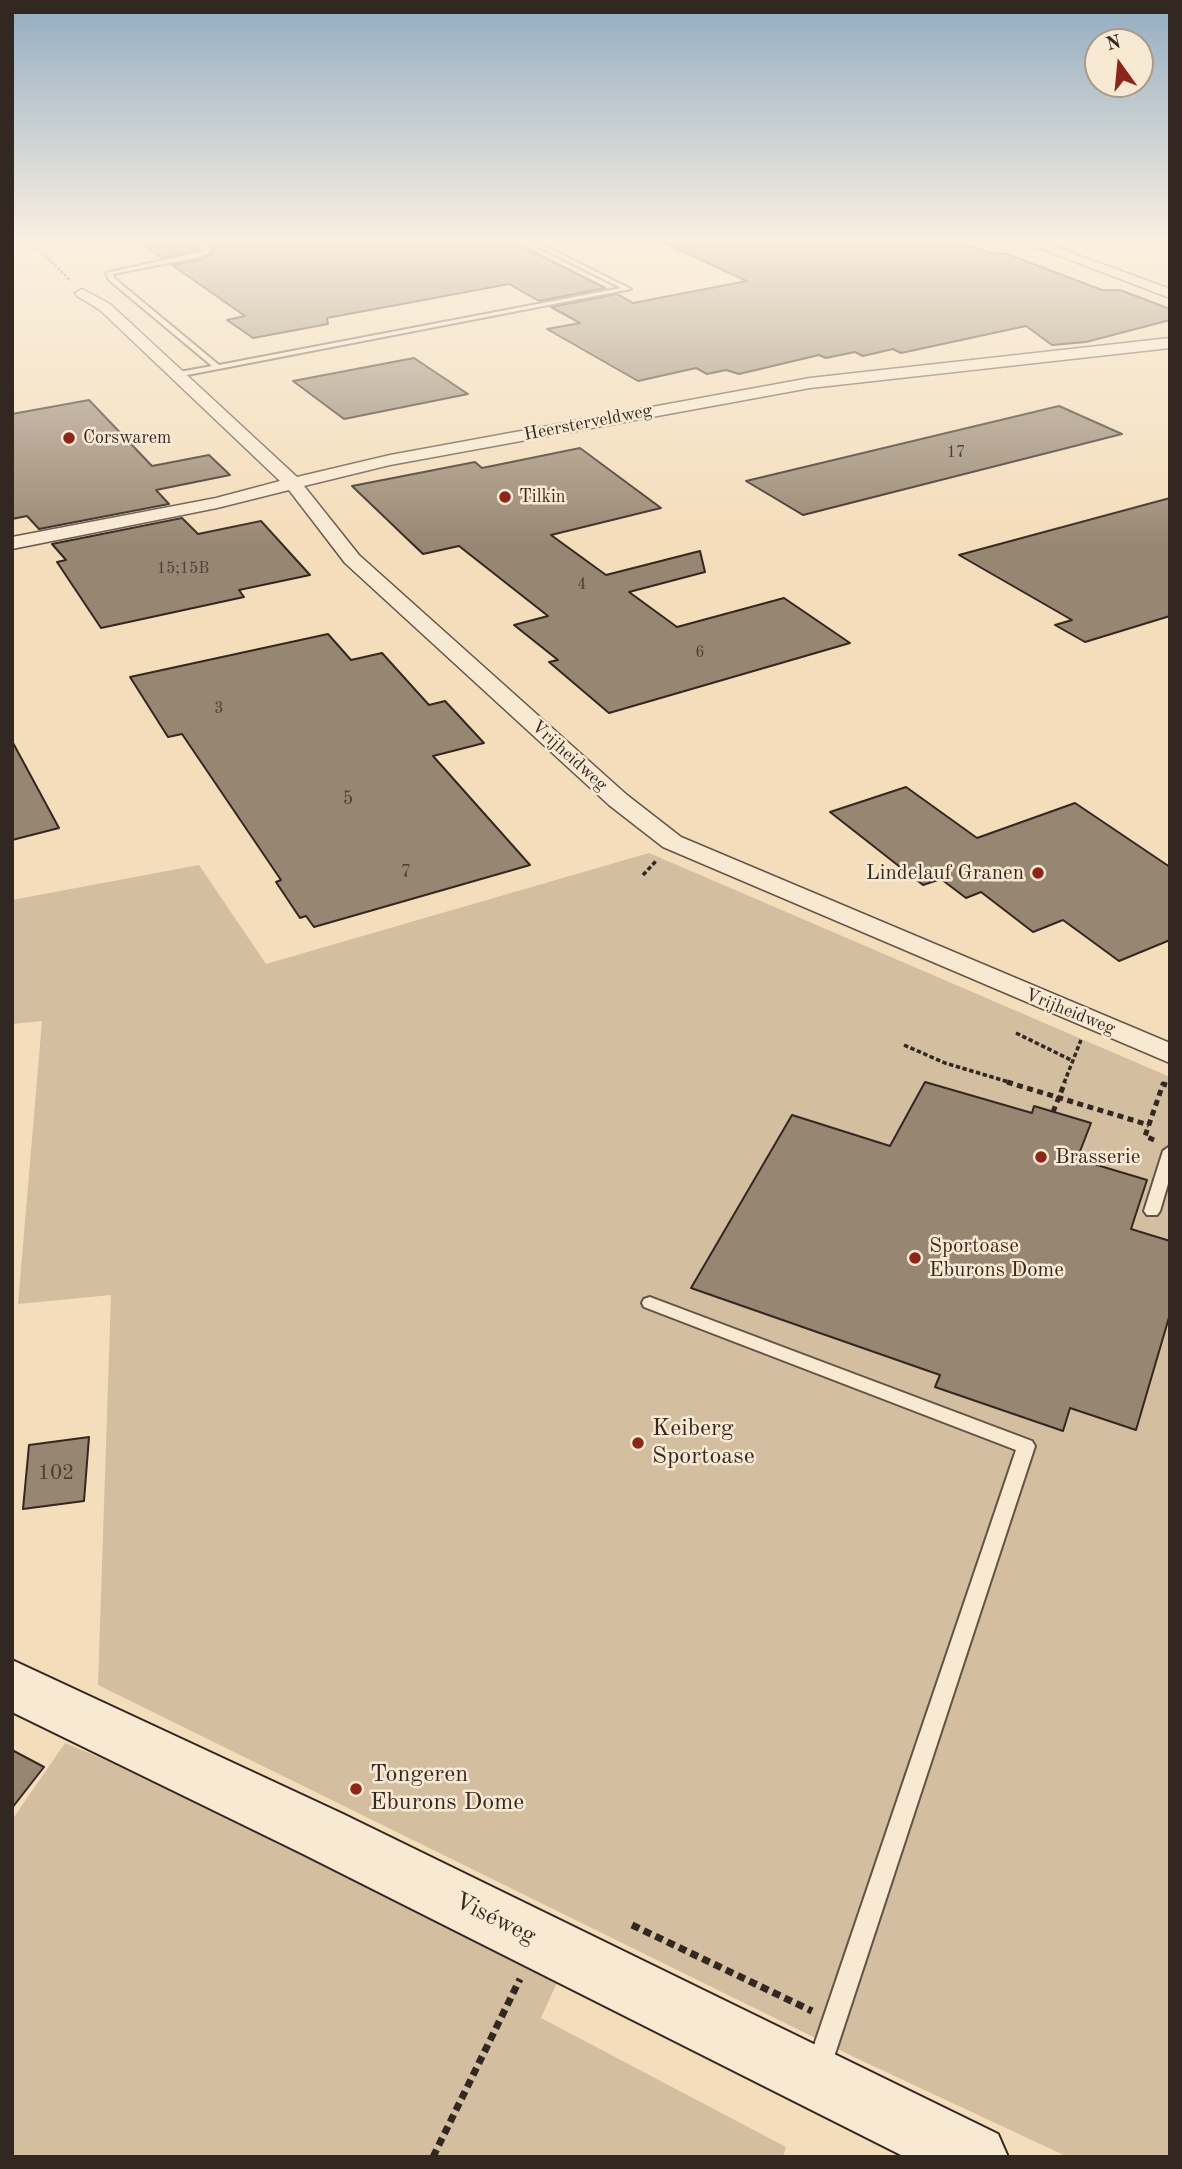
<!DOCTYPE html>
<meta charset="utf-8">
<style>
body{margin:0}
#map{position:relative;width:1182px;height:2169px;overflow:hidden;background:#f4ddba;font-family:"Old Standard TT",serif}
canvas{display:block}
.frame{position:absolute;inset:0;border:14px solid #332721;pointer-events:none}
.north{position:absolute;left:1084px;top:28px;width:70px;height:70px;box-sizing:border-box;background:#f8e9d2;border:2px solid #a99b8b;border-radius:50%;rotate:345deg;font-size:19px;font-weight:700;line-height:28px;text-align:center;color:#332721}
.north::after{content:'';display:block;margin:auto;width:24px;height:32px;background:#8f2418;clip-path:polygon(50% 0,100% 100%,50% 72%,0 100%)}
</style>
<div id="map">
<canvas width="1182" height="2169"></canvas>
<div class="frame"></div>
<div class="north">N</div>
</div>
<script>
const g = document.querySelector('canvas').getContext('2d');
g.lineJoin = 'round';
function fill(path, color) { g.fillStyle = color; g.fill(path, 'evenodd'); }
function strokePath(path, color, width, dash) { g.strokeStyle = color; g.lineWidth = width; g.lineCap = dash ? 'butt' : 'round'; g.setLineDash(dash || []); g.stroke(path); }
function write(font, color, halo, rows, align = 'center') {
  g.font = font + ' "Old Standard TT",serif'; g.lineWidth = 5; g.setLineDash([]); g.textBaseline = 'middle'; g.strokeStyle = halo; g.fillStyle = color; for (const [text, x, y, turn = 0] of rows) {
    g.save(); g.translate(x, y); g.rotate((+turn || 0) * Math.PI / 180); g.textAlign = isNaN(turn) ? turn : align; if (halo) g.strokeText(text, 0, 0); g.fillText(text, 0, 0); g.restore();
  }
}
fill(new Path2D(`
 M649 853 1170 1077V2157H1068L854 2057 98 1685 111 1295 18 1304 42 1021 12 1024V900L199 865 266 964Z
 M65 1743 99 1757 558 1980 541 2018 786 2147 783 2157H12V1820Z`), '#d3bea0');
const building = new Path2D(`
 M141 243H191L198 250 162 258Z
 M205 243H516L605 288 539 301 509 284 327 318 328 324 253 338 227 320 245 316 172 265 200 260 212 253 213 249Z
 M664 243H962L990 253 1007 254 1102 290H1120L1170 309V320L1086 342 1052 345 1026 326 901 353 893 349 863 356 855 352 826 358 819 355 739 374 726 370 707 374 696 368 638 381 547 329 580 323 551 307 617 294 633 303 747 281Z
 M414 358 468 394 344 419 293 381Z
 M89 400 152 466 209 455 230 475 156 490 169 504 39 529 27 516 12 519V414Z
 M1059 406 1122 434 803 515 746 481Z
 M580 448 661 508 551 535 606 575 700 551 705 572 629 592 677 627 784 598 850 643 609 713 549 662 558 660 514 625 548 616 459 546 423 554 352 486 475 462 482 468Z
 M1170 498V616L1085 642 1055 625 1072 620 959 555Z
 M182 518 198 534 261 521 310 575 239 590 244 597 101 628 57 562 66 560 52 544Z
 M328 634 351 660 382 653 429 705 445 701 484 743 433 756 530 865 314 927 306 916 300 918 276 882 281 880 182 734 168 737 130 677Z
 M12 741 59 828 12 840Z
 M906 787 977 838 1075 803 1170 867V940L1119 961 1063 920 1033 932 981 892 966 898 941 879 923 885 830 812Z
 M925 1082 1032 1113 1034 1106 1091 1123 1077 1159 1147 1180 1131 1229 1170 1241V1314L1136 1430 1070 1408 1063 1431 935 1387 940 1375 691 1288 792 1115 890 1146Z
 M89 1437 84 1501 23 1509 29 1445Z
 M12 1750 44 1767 12 1808Z`);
fill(building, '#978671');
strokePath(building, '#332721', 2);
const service = new Path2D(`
 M194 243H201L211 251 200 257 113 274 114 278 219 365 621 288 531 243H539L631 289 177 377 173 375 174 373 212 366 109 280 106 273 204 251Z
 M1170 1146V1177L1160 1211 1157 1215H1147L1144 1211 1163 1151Z
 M650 1297 1032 1441 1035 1446 831 2066 827 2074 819 2078 811 2074 807 2066 1016 1450 644 1307 642 1303 644 1299Z`);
const minor = new Path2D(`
 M1026 243H1045L1170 289V298Z
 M82 289 110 304 297 477 390 455 810 378 1170 338V348L810 388 390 465 304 486 359 555 627 795 681 837 1170 1043V1063L663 847 609 805 345 563 289 490 217 508 12 549V537L216 498 280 481 100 310 77 296 75 293Z`);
const secondary = new Path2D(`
 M12 1660 343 1814 998 2134 1008 2157H905L303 1854 12 1712Z`);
strokePath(service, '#635447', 4);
strokePath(minor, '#635447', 3);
strokePath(secondary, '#332721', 4);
strokePath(new Path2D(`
 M32 243 71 281`), '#332721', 2.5, [2.5, 2]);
strokePath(new Path2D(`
 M643 875 657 860
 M1016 1033 1073 1061
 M904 1045 945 1063 1012 1083
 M1064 1083 1081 1040`), '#332721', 3.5, [4.5, 2.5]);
strokePath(new Path2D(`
 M1007 1082 1149 1125
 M1053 1112 1065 1082
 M1154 1140 1145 1136 1163 1084 1170 1086`), '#332721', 5, [6, 4.5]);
strokePath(new Path2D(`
 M632 1925 812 2011
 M433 2157 520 1979`), '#332721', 7, [8, 5]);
fill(service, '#f8e9d2');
fill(minor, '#f8e9d2');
fill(secondary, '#f8e9d2');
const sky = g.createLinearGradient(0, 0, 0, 547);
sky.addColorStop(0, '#92acc1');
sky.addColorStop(0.44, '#faf0e0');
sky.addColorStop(1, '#faf0e000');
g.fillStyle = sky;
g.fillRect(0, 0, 1182, 547);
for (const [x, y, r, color] of [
 [69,438,7,"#8f2418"],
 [505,497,7,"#8f2418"],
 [1038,873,7,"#8f2418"],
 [1041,1157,7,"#8f2418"],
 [915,1258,7,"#8f2418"],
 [638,1443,7,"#8f2418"],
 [356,1789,7,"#8f2418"]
]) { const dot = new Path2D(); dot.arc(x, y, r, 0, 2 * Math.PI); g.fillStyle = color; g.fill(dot); strokePath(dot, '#f8e9d2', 2.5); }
write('16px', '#4c3f35', null, [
 ["17",956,453],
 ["15;15B",183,569],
 ["4",582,585],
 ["6",700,653],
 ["3",219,709]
]);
write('18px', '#332721', '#f8e9d2', [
 ["Heersterveldweg",588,423,-11],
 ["Vrijheidweg",569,756,42],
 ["Vrijheidweg",1070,1012,22]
]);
write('18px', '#332721', '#f8e9d2', [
 ["Corswarem",83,438],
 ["Tilkin",519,497]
], 'left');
write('18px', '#4c3f35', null, [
 ["5",348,799],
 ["7",406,872]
]);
write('21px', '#332721', '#f8e9d2', [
 ["Lindelauf Granen",1024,873,"right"],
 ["Brasserie",1055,1157],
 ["Sportoase",929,1246],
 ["Eburons Dome",929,1270]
], 'left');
write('21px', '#4c3f35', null, [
 ["102",56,1473]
]);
write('24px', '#332721', '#f8e9d2', [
 ["Keiberg",652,1429],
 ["Sportoase",652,1457],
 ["Tongeren",370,1775],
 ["Eburons Dome",370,1803]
], 'left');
write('24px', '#332721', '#f8e9d2', [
 ["Viséweg",495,1919,26]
]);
</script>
